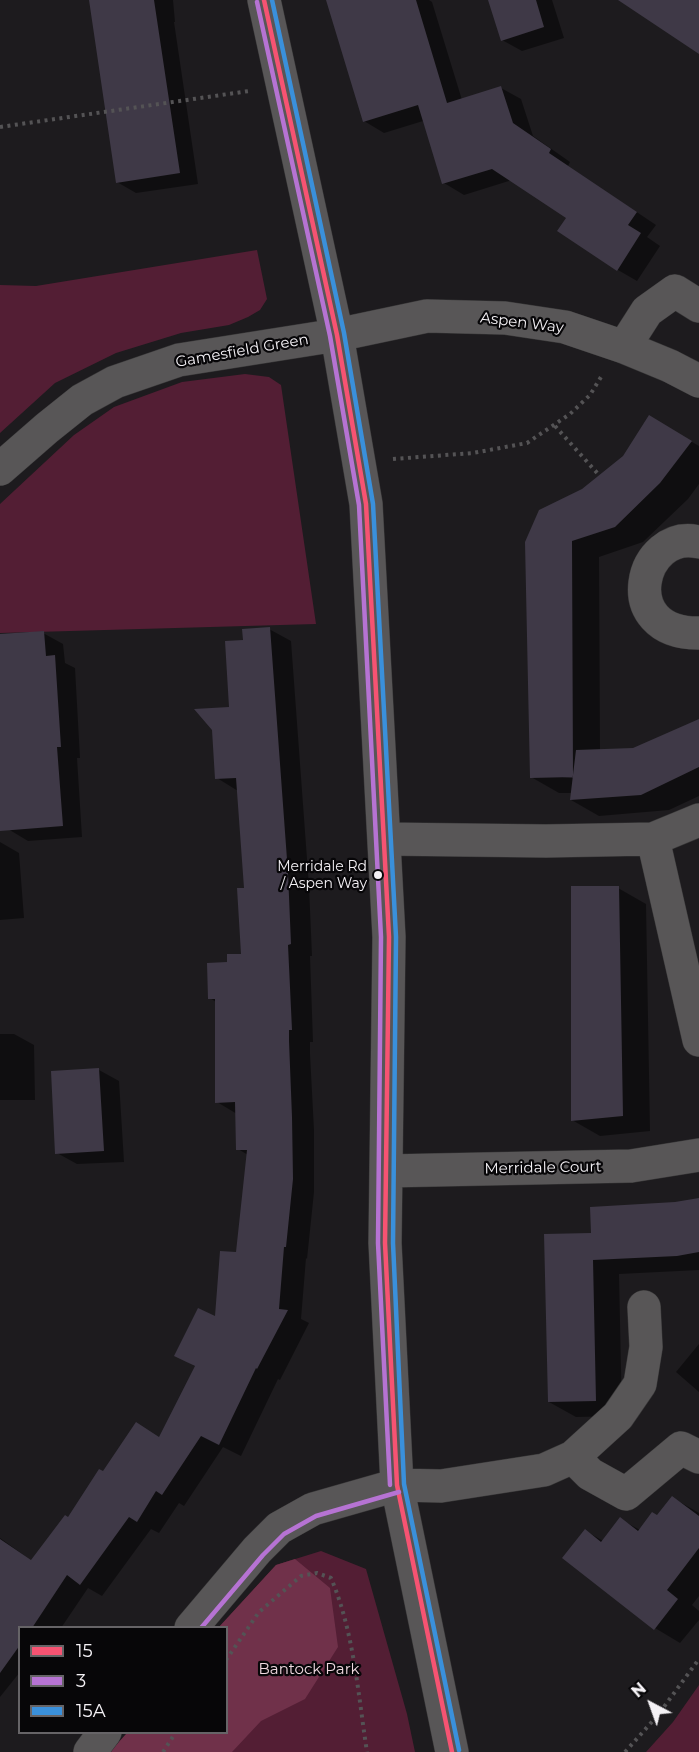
<!DOCTYPE html>
<style>
body{margin:0}
#map{position:relative;width:699px;height:1752px;overflow:hidden;background:#1d1b1e;font-family:Montserrat,sans-serif}
canvas{display:block}
.legend{position:absolute;left:18px;top:1626px;width:210px;height:108px;box-sizing:border-box;background:#070608;border:2px solid #666467;margin:0;padding:8px 10px;list-style:none;font-size:18px;color:#f4f1f5}
.legend li{display:flex;align-items:center;gap:12px;height:30px}
.legend b{width:30px;border:2px solid #666467}
.north{position:absolute;left:621px;top:1674px;width:60px;height:60px;-webkit-text-stroke:4px #070608;paint-order:stroke;rotate:319deg;font-size:16px;font-weight:700;line-height:24px;text-align:center;color:#f4f1f5}
.north::after{content:'';display:block;margin:auto;width:21px;height:27px;background:#f4f1f5;clip-path:polygon(50% 0,100% 100%,50% 72%,0 100%)}
</style>
<div id="map">
<canvas width="699" height="1752"></canvas>
<ul class="legend">
<li><b style="height:8px;background:#f65372"></b>15</li>
<li><b style="height:8px;background:#b673d3"></b>3</li>
<li><b style="height:8px;background:#3a90db"></b>15A</li>
</ul>
<div class="north">N</div>
</div>
<script>
const g = document.querySelector('canvas').getContext('2d');
g.lineJoin = 'round';
function fill(path, color) { g.fillStyle = color; g.fill(path, 'evenodd'); }
function strokePath(path, color, width, dash) { g.strokeStyle = color; g.lineWidth = width; g.lineCap = dash ? 'butt' : 'round'; g.setLineDash(dash || []); g.stroke(path); }
function write(font, color, halo, rows, align = 'center') {
  g.font = font + ' Montserrat,sans-serif'; g.lineWidth = 4.5; g.setLineDash([]); g.textBaseline = 'middle'; g.strokeStyle = halo; g.fillStyle = color; for (const [text, x, y, turn = 0] of rows) {
    g.save(); g.translate(x, y); g.rotate((+turn || 0) * Math.PI / 180); g.textAlign = isNaN(turn) ? turn : align; if (halo) g.strokeText(text, 0, 0); g.fillText(text, 0, 0); g.restore();
  }
}
fill(new Path2D(`
 M257 250 267 299 260 310 248 317 229 325 181 333 116 353 55 383 0 433V285L36 286Z
 M245 374 269 377 281 385 316 624 0 633V504L74 435 114 407 182 382Z
 M321 1551 366 1569 407 1714 415 1752H110L127 1733 226 1732V1628L219 1627 276 1565Z
 M699 1685V1752H646L673 1722Z`), '#531e34');
fill(new Path2D(`
 M295 1559 330 1588 338 1647 305 1699 261 1721 232 1752H110L127 1733 226 1732V1628L219 1627 276 1565Z`), '#70314a');
fill(new Path2D(`
 M90 0H173L175 22H174L198 184 136 193 117 182Z
 M328 0H429L432 2 462 100 501 88 521 99 533 136 570 162 568 166 656 225 647 237 660 246 637 281 618 270 568 217 512 180 464 195 444 183 423 121 384 133 364 121Z
 M490 0H552L564 38 522 51 502 40Z
 M649 417 699 446V484L688 499 643 542 599 557 600 751 633 750 699 720V796L669 810 599 816 571 800 572 793H559L531 777 526 542 583 490 624 457Z
 M269 629 291 641 309 886 312 956H310L313 1042H310V1054L314 1130V1192L307 1259 306 1258 301 1319 309 1323 280 1380 278 1379 241 1456 223 1447 184 1506 179 1503 159 1533 151 1529 102 1596 88 1588 61 1628H20V1672L0 1697V1538L32 1561 69 1518 104 1473 160 1438 196 1367 176 1355 216 1319 237 1254 248 1155 238 1149 237 1114 217 1102 216 1002 210 998 229 964 242 955 245 890 238 791 217 778 245 641Z
 M43 633 63 644 65 663 75 668 80 758H77L82 837 28 841 8 829 0 764V636Z
 M0 842 19 853 24 918 0 920Z
 M618 888 646 904 650 1131 600 1136 572 1120Z
 M0 1034H14L34 1045 35 1100H0Z
 M99 1070 119 1081 124 1162 77 1164 57 1153Z
 M699 1200V1270L619 1274 622 1416 576 1417 549 1402 593 1234Z
 M699 1344V1392L676 1372Z
 M673 1498 699 1513V1596L692 1605 699 1611V1620L680 1643 655 1628 586 1531 603 1541 620 1519 640 1530 658 1517Z`), '#0007');
fill(new Path2D(`
 M89 0H154L180 173 116 183Z
 M326 0H416L447 103 501 86 513 123 551 149 549 153 637 212 628 225 641 233 617 271 557 231 566 218 492 169 442 184 418 105 363 122Z
 M488 0H536L544 27 501 41Z
 M618 0H699V54Z
 M649 415 692 441 660 483 615 527 572 541 573 777 530 778 525 542 539 510 582 489 623 456Z
 M270 627 288 873 291 944 288 945 292 1030H289V1041L292 1117 293 1179 286 1247H284L279 1309 288 1310 257 1369 256 1368 219 1445 201 1436 162 1495 156 1491 137 1522 129 1517 80 1585 67 1575 32 1628H20V1645L0 1673V1539L31 1560 65 1515 68 1517 99 1469 103 1471 136 1422 159 1437 195 1366 174 1356 198 1308 215 1316 220 1251 236 1252 247 1150H236L235 1102 215 1103V999H208L207 963 227 962V954H241L237 888H244L236 778 215 779 212 730 194 709 229 707 225 641 243 640 242 629Z
 M44 631 46 656 55 655 61 747H57L63 826 0 831V634Z
 M699 719V767L641 795 570 800 576 750 633 748Z
 M571 886H619L623 1116 571 1121Z
 M99 1068 104 1151 55 1154 51 1071Z
 M699 1198V1252L677 1256 593 1260 596 1401 548 1402 544 1234 591 1233 590 1207 675 1202Z
 M672 1496 699 1516V1548L667 1590 678 1599 654 1630 562 1558 585 1529 601 1542 620 1517 638 1531 652 1512 657 1515Z`), '#3f3947');
const minor = new Path2D(`
 M264 0 337 335 366 504 389 937 385 1243 397 1485 452 1752
 M624 347 647 311 675 291 699 306
 M0 469 47 428 82 400 115 382 179 360 337 335 427 316 505 318 565 327 624 347 670 366 699 381
 M699 542C640 528 614 634 699 633
 M384 839 546 841 653 839 699 820
 M653 839 699 1040
 M386 1171 631 1166 699 1155
 M573 1457 590 1474 626 1494 681 1448 699 1457
 M191 1628 257 1550 279 1528 313 1509 397 1485 441 1486 544 1470 573 1457 618 1416 640 1384 646 1347 644 1307
 M90 1752 105 1732`);
strokePath(minor, '#373637', 34);
strokePath(new Path2D(`
 M0 127 249 91
 M555 426 599 475
 M393 459 473 453 527 443 570 414 590 395 601 377
 M226 1660 259 1612 301 1576 317 1573 331 1578C354 1632 358 1694 367 1752
 M163 1752 176 1732
 M625 1752 658 1715 699 1659`), '#545355', 4, [3, 4.5]);
strokePath(minor, '#585657', 33);
strokePath(new Path2D(`
 M264 0 337 335 366 504 389 937 385 1243 397 1485 452 1752`), '#f65372', 4.5);
strokePath(new Path2D(`
 M257 2 330 336 359 505 381 937 378 1243 390 1485
 M201 1628 263 1555 284 1534 316 1516 399 1492`), '#b673d3', 4.5);
strokePath(new Path2D(`
 M272 0 344 333 373 504 396 937 393 1243 404 1484 459 1750`), '#3a90db', 4.5);
for (const [x, y, r, color] of [
 [378,875,5,"#f4f1f5"]
]) { const dot = new Path2D(); dot.arc(x, y, r, 0, 2 * Math.PI); g.fillStyle = color; g.fill(dot); strokePath(dot, '#070608', 2); }
write('14px', '#f4f1f5', '#070608', [
 ["Merridale Rd",367,867],
 ["/ Aspen Way",367,884]
], 'right');
write('15px', '#f4f1f5', '#070608', [
 ["Aspen Way",522,323,7],
 ["Gamesfield Green",242,351,-10],
 ["Merridale Court",543,1168,-1]
]);
write('15px', '#f0d9e0', '#070608', [
 ["Bantock Park",309,1670]
]);
</script>
